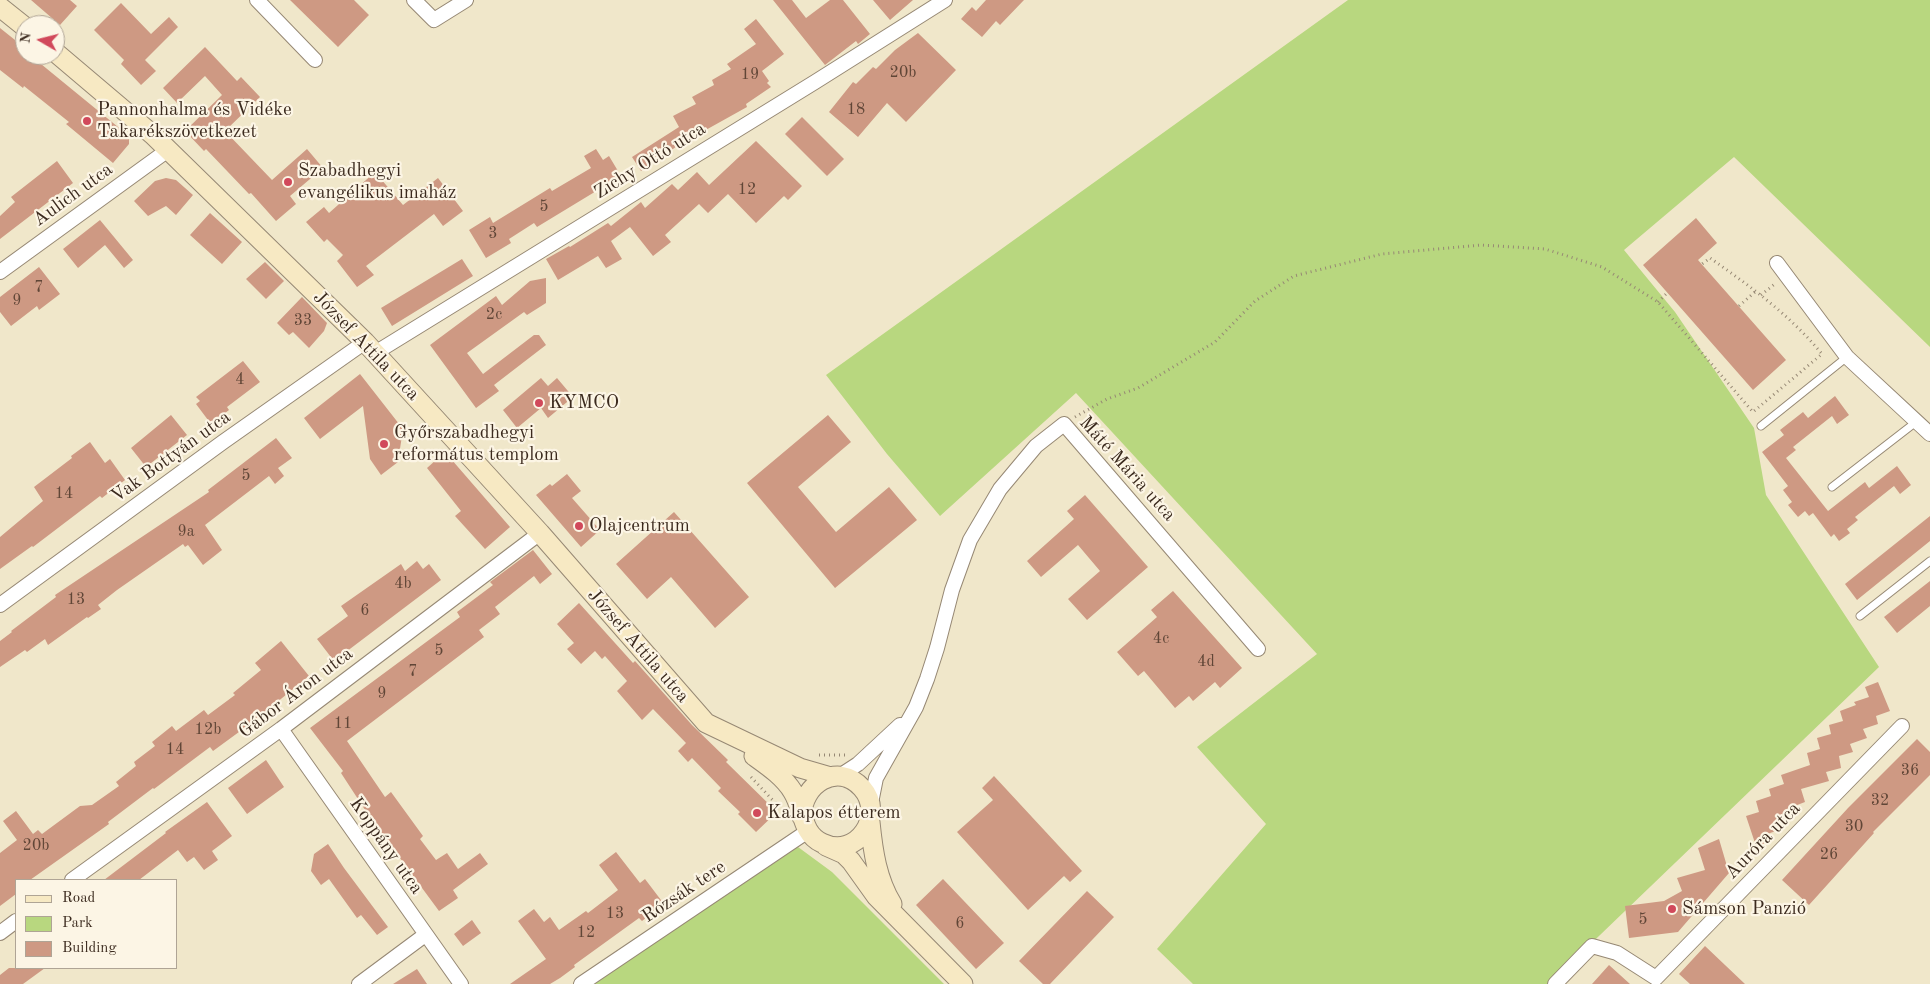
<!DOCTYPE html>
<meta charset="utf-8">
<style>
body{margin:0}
#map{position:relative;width:1930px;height:984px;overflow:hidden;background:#f0e7ca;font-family:"Old Standard TT",serif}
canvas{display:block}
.legend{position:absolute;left:15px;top:879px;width:162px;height:90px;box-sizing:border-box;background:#fcf5e5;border:1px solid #afa495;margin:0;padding:6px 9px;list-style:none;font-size:15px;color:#3b2a1e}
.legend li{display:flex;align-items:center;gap:10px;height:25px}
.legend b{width:25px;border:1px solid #afa495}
.north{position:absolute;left:15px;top:15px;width:50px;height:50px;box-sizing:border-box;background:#fcf5e5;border:1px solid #afa495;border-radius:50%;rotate:278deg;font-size:14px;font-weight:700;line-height:20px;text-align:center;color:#3b2a1e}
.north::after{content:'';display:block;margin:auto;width:18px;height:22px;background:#d1495b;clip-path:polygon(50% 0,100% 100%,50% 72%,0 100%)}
</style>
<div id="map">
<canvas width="1930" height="984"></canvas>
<ul class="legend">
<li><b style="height:6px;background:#f7e9c3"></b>Road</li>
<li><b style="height:14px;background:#b8d77f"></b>Park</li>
<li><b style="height:14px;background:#ce9983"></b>Building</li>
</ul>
<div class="north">N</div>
</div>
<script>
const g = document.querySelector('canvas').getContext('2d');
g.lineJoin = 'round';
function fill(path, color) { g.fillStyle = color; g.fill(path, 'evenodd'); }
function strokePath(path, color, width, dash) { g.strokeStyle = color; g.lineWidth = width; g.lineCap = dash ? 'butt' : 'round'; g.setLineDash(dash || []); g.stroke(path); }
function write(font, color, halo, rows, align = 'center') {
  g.font = font + ' "Old Standard TT",serif'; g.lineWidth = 4.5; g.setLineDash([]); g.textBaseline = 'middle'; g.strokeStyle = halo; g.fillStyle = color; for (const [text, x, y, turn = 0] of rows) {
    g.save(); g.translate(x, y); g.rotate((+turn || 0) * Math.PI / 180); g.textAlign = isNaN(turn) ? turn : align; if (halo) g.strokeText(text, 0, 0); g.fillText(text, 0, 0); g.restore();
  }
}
fill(new Path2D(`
 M1348 0H1930V347L1734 157 1624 250 1675 312 1754 428 1766 495 1879 667 1549 984H1193L1157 949 1266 824 1197 747 1317 654 1076 393 940 516 887 454 826 375Z
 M798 847 832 872 944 984H593Z`), '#b8d77f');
fill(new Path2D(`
 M31 0H70L77 6 60 25Z
 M290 0H354L369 15 338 47Z
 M773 0H792L806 18 830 0H843L870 34 858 44 856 41 825 65Z
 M873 0H913L890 20Z
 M986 0H1024L1000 25 996 21 982 37 961 19 972 7 976 11Z
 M121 3 151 34 169 17 178 27 145 60 156 71 141 85 121 64 124 60 94 30Z
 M756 19 784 54 762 71 769 81 767 83 771 87 746 104 747 107 686 141V140L641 171 632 157 679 127 673 116 696 104 692 97 714 85 712 80 731 69 727 64 756 44 744 29Z
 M0 28 25 48V55H34L43 62 41 64 129 136V144L113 163 66 124 69 122 24 86 23 88 0 70Z
 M918 33 956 70 906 122 887 103 858 137 829 112 853 82 856 84 873 67 876 69 895 50Z
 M205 47 237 81 241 77 260 97 225 131 272 180 307 149 323 168 290 196 296 204 276 221 251 193 249 194 206 149 204 151 185 131 222 95 205 76 177 103 163 88Z
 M802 117 844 159 827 176 785 134Z
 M756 141 802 186 788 200 784 196 756 223 728 194 708 213 699 204 665 235 671 242 653 256 630 227 611 241 622 259 606 268 598 256 558 280 546 259 569 246 570 247 608 223 611 226 641 202 645 208 672 184 678 190 697 172 709 185Z
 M596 149 603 160 609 156 621 176 537 227 534 223 509 239 511 243 486 258 469 230 490 217 493 223 550 188 552 191 591 168 584 156Z
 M57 161 73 183 0 239V216L15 202 11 197Z
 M375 172 403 205 438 178 463 211 443 226 434 214 366 266 374 275 357 287 337 261 343 255 327 239 324 242 306 222 324 207 329 213Z
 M166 178 176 180 193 195 176 215 166 206 148 216 134 201 155 181Z
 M210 213 242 242 222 264 190 235Z
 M1696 218 1717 243 1698 260 1786 360 1753 390 1643 265Z
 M100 220 133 260 124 268 105 245 78 268 63 249Z
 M462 259 473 276 392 326 381 308Z
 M265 262 284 281 266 299 246 279Z
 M39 267 60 294 39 310 37 306 11 326 0 312V297Z
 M546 278V303L527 315 524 312 467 353 483 374 534 335H539L546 345 494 385 499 391 476 408 430 345 496 296 502 305 530 281Z
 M302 297 327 323 324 331 309 348 293 332 289 335 277 323Z
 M243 361 260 382 227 407 229 410 211 424 196 404 200 401 196 397Z
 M360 374 403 429 398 462 381 475 370 459 363 406 320 439 304 418Z
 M541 378 548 386 557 378 573 397 548 418 541 408 517 428 503 410Z
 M1835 396 1849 415 1837 424 1832 416 1793 447 1796 450 1786 458 1828 511 1865 482 1869 488 1897 466 1911 485 1900 494 1894 486 1855 517 1858 520 1847 529 1850 533 1839 541 1834 534 1831 537 1813 513 1809 516 1805 511 1798 517 1788 505 1792 502 1783 490 1788 486 1762 452 1784 435 1780 430 1803 412 1808 418Z
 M171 415 187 435 146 467 131 448Z
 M828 415 851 442 798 487 836 532 889 487 917 520 835 588 747 483Z
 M276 438 292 458 278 468 284 476 275 484 269 476 205 525 222 550 203 565 188 545 185 547 183 544 117 590 98 605 101 609 88 618 87 617 48 645 45 639 27 652 25 650 0 667V641L12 632 11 631 56 597 55 595 209 492 208 490Z
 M90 442 105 463 110 459 125 480 102 498 100 496 33 547 32 546 0 569V537L43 501 34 487 72 458 71 456Z
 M445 452 510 527 485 549 455 516 461 511 427 468Z
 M567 474 581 491 572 498 600 530 581 547 536 495 550 484 552 486Z
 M1085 495 1148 567 1087 620 1068 599 1100 571 1078 545 1041 577 1027 561 1074 519 1067 511Z
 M674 512 749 597 715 628 671 577 647 599 616 564Z
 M1930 516V541L1857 600 1845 584Z
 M533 550 552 574 540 584 534 576 495 607 500 614 479 630 484 637 347 741 385 797 391 792 423 836 420 839 436 860 447 853 458 869 480 853 488 864 453 890 458 898 439 911 369 816 341 773 343 771 310 728 460 617 457 612 493 585 490 582Z
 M417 561 423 569 429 564 441 580 334 661 317 639 348 616 341 606 401 564 405 571Z
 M1930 581V606L1897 633 1884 617Z
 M1173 591 1242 668 1220 688 1215 682 1193 701 1189 696 1175 708 1144 671 1138 676 1117 652 1157 617 1151 610Z
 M579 603 633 663 635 661 692 725 728 760 726 762 777 812 756 832 738 814 740 812 718 791 721 788 692 758 688 762 678 751 686 743 653 709 642 720 617 691 627 681 605 656 602 659 595 651 581 664 567 649 574 643 557 624Z
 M281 641 309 676 254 721 213 751 210 747 154 789 153 788 108 822 109 824 30 880H16V894L0 906V853L17 840 3 821 16 811 33 834 38 830 42 834 80 806 92 805 119 786 116 782 136 766 134 762 155 746 152 742 172 726 176 731 204 710 208 715 235 695 233 693 261 670 255 663Z
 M1878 682 1890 711 1876 716 1878 724 1863 729 1867 738 1850 744 1853 752 1839 756 1841 768 1826 772 1829 781 1801 789 1805 802 1792 807 1794 816 1780 821 1782 829 1767 834 1769 842 1756 846 1746 816 1759 812 1756 801 1771 796 1769 789 1784 784 1781 775 1810 765 1807 753 1820 749 1817 738 1831 734 1829 725 1843 721 1840 711 1856 705 1854 702 1869 697 1865 687Z
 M1917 739 1930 752V775L1873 832 1874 833 1809 905 1782 880 1848 808Z
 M266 760 284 787 247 814 228 788Z
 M994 776 1082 871 1070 882 1064 876 1028 910 957 832 993 800 982 788Z
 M207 802 232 836 212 851 218 860 204 870 194 857 187 862 178 850 139 880H104L166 833 165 832Z
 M1719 839 1729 873 1678 932 1629 938 1625 906 1664 901 1682 891 1677 878 1705 870 1698 848Z
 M328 844 344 868 388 927 377 935 361 915 357 918 329 879 321 885 311 871 314 854Z
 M616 852 640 883 645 879 664 904 642 921 639 918 574 965 575 967 560 978 550 984H510L546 959 518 921 534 909 544 922 550 917 559 930 586 911 588 913 618 890 599 865Z
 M943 879 1004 943 976 969 916 905Z
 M1087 891 1114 917 1050 984H1043L1019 961Z
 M472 920 481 933 463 946 454 934Z
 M1705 946 1745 984H1690L1679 974Z
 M1609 965 1630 984H1592Z
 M9 968H45L23 984H0V975Z
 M417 969 427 984H393Z`), '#ce9983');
const lane = new Path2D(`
 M1761 426 1847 357
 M1832 487 1916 422
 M1860 616 1930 561`);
const street = new Path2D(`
 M257 0 315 60
 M414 0 434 20 466 0
 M1777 263 1847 357 1930 434
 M0 272 168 150
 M375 353 815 82 945 0
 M0 605 223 442 365 342
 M281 729 461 984
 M838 777 858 764 900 725
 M871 803 876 778 916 707 927 679 937 648 952 590 970 540 1000 489 1036 446 1064 424 1258 649
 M72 880 281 729 540 533
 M0 933 16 921
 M359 984 425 935
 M581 984 808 831
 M1555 984 1592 946 1617 953 1656 978 1902 726`);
const secondary = new Path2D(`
 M0 7 25 27
 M55 52 153 135 365 342 540 533 706 723 800 768 831 777
 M754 756C768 766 784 777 793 792 804 810 801 833 822 843 857 860 886 815 862 788 838 761 801 784 802 817
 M870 822C873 852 877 879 892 904
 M826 846 844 854 851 861 876 896 963 984`);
strokePath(lane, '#968874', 9);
strokePath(street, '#968874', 16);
strokePath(secondary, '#968874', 21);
strokePath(new Path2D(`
 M1761 295 1776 283
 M1658 302 1667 293
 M1739 306 1756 291
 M1075 417 1107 399 1138 388 1215 342 1255 301 1294 276 1382 254 1481 245 1545 249 1602 267 1658 302 1753 412 1822 354C1791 316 1750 286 1710 258L1702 264
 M819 755H845
 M751 777 781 809`), '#968874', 3, [1, 4]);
strokePath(lane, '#fff', 7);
strokePath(street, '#fff', 14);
strokePath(secondary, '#f7e9c3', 19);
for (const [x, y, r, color] of [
 [87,121,5,"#d1495b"],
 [288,182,5,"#d1495b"],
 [539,403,5,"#d1495b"],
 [384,444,5,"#d1495b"],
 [579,526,5,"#d1495b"],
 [757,813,5,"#d1495b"],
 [1672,909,5,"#d1495b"]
]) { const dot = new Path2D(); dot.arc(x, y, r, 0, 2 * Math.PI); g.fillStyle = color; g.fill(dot); strokePath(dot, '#fcf5e5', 2); }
write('16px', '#604637', null, [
 ["20b",903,73],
 ["19",750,75],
 ["18",856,110],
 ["12",747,190],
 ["5",544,207],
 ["3",493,234],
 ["7",39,288],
 ["9",17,301],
 ["2c",494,315],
 ["33",303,321],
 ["4",240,380],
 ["5",246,476],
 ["14",64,494],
 ["9a",186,532],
 ["4b",403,584],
 ["13",76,600],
 ["6",365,611],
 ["4c",1161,639],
 ["5",439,651],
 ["4d",1206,662],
 ["7",413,672],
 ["9",382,694],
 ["11",343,724],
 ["12b",208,730],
 ["14",175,750],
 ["36",1910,771],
 ["32",1880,801],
 ["30",1854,827],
 ["20b",36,846],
 ["26",1829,855],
 ["13",615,914],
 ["5",1643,920],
 ["6",960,924],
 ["12",586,933]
]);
write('19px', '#3b2a1e', '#fcf5e5', [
 ["Pannonhalma és Vidéke",97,110],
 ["Takarékszövetkezet",97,132],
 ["Szabadhegyi",298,171],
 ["evangélikus imaház",298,193],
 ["KYMCO",549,403],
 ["Győrszabadhegyi",394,433],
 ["református templom",394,455],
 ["Olajcentrum",589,526],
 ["Kalapos étterem",767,813],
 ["Sámson Panzió",1682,909]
], 'left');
write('19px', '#3b2a1e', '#fcf5e5', [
 ["Zichy Ottó utca",650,161,-32],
 ["Aulich utca",73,195,-36],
 ["József Attila utca",366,346,46],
 ["Vak Bottyán utca",171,457,-36],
 ["Máté Mária utca",1127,469,48],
 ["József Attila utca",638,646,49],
 ["Gábor Áron utca",296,693,-37],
 ["Auróra utca",1763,841,-46],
 ["Koppány utca",386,846,55],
 ["Rózsák tere",684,892,-34]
]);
</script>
